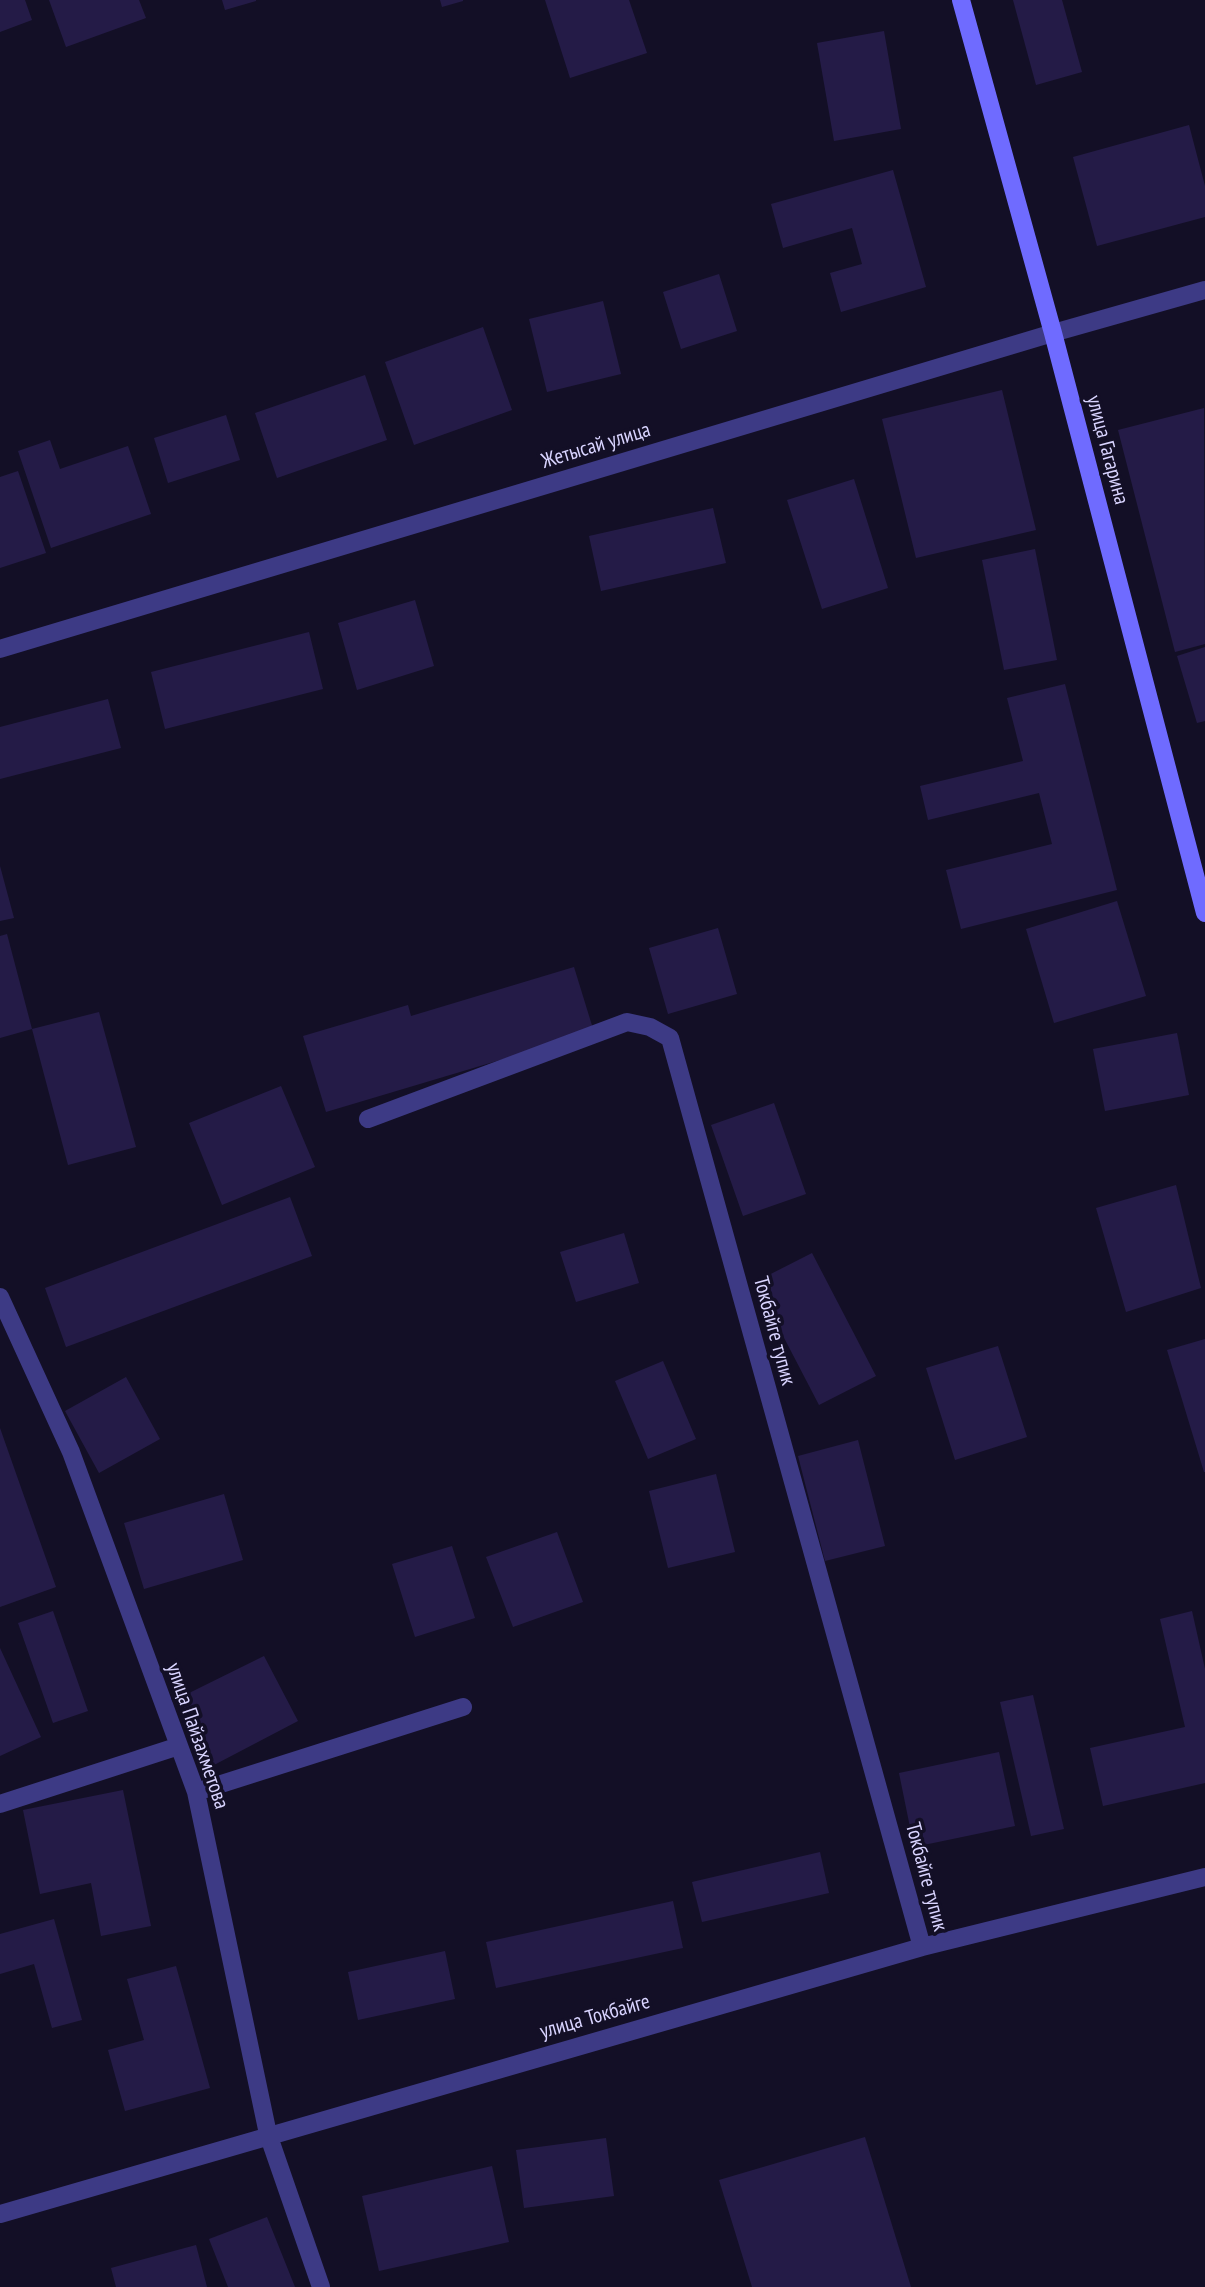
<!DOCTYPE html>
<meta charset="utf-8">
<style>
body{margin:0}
canvas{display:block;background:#130f26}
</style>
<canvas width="1205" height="2287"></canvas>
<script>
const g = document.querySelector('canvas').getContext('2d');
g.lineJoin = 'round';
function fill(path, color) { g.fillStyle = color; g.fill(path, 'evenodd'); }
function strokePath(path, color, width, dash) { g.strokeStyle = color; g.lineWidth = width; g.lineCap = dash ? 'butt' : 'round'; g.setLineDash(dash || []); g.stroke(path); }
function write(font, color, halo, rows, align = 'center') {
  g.font = font + ' "PT Sans Narrow",sans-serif'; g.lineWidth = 7; g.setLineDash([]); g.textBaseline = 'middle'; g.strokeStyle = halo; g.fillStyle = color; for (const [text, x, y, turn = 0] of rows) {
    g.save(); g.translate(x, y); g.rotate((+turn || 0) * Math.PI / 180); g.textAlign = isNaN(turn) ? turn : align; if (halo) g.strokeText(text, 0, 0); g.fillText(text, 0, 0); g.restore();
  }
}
fill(new Path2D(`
 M0 0H25L32 20 0 32Z
 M49 0H139L146 18 66 47Z
 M222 0H256V1L225 10Z
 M440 0H463V1L442 7Z
 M545 0H629L647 53 570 78Z
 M1013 0H1062L1082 72 1036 85Z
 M884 31 901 129 834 141 817 43Z
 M1189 125 1205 186V217L1097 246 1073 157Z
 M893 170 926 287 841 312 830 273 862 264 852 228 783 248 771 204Z
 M719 274 737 331 681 349 663 292Z
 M603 301 621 374 547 392 529 319Z
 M483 327 512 410 414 445 385 362Z
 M365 375 387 440 277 478 255 413Z
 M1002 390 1036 530 916 558 882 419Z
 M1204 408 1205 644 1175 652 1118 430Z
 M226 415 240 460 168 483 154 438Z
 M50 440 60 469 128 446 151 514 51 548 18 451Z
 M18 471 46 553 0 568V477Z
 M854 479 888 588 822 609 787 500Z
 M713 508 726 563 601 591 589 536Z
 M1035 549 1057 660 1004 670 982 560Z
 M415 600 434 666 357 690 338 623Z
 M309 632 323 689 165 729 151 672Z
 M1205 647V721L1197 723 1177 656Z
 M1065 684 1117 890 961 929 946 870 1052 844 1039 793 928 820 920 786 1023 761 1007 698Z
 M108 699 121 748 0 779V727Z
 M0 866 14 918 0 921Z
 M1117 901 1146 996 1054 1023 1026 929Z
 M718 928 737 994 668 1014 649 948Z
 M7 934 32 1029 0 1038V936Z
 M574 967 594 1032 326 1112 303 1036 408 1005 411 1016Z
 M99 1012 136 1147 68 1165 32 1029Z
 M1177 1033 1189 1095 1105 1111 1093 1049Z
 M281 1086 315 1167 222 1205 189 1123Z
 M774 1103 806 1194 743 1216 711 1125Z
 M1176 1185 1201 1288 1126 1312 1096 1208Z
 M290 1197 312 1256 66 1347 45 1288Z
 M624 1233 639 1283 576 1302 560 1252Z
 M812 1253 876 1376 819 1405 755 1282Z
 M1205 1339V1472H1204L1167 1350Z
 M998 1346 1027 1437 955 1460 926 1368Z
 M663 1361 696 1439 648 1459 615 1381Z
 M126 1377 160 1439 99 1473 65 1411Z
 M0 1428 56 1587 0 1607Z
 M858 1440 885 1546 825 1561 798 1456Z
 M716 1474 735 1552 668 1568 649 1491Z
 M224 1494 243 1560 144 1589 124 1523Z
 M557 1532 583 1602 513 1627 486 1557Z
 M452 1546 475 1618 415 1637 392 1564Z
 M53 1611 88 1711 53 1723 18 1623Z
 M1192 1611 1205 1669V1783L1103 1806 1090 1748 1185 1727 1160 1619Z
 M0 1648 41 1737 0 1756Z
 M264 1656 298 1721 214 1765 179 1698Z
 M1033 1695 1064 1829 1031 1836 1000 1702Z
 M999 1752 1015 1826 914 1847 899 1773Z
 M123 1790 151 1926 101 1936 91 1883 40 1894 23 1810Z
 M820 1852 829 1893 702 1922 692 1882Z
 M673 1901 683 1948 496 1988 486 1942Z
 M54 1919 82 2020 52 2028 34 1964 0 1974V1934Z
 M445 1951 455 1999 358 2020 348 1972Z
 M176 1966 210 2088 125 2111 108 2050 144 2040 127 1979Z
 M865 2137 911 2287H752L719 2180Z
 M606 2138 614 2196 524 2208 516 2150Z
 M492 2166 509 2242 379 2271 362 2196Z
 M267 2217 295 2287H228L209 2239Z
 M196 2245 207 2287H116L111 2268Z`), '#241b47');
strokePath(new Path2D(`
 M0 649 1053 333 1205 290
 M368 1119 627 1022 650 1027 670 1038 922 1947
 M0 1297 71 1452 196 1792 268 2134 321 2287
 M196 1792 463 1707
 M0 1804 179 1746
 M0 2214 922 1947 1205 1877`), '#3d3a85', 18);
strokePath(new Path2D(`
 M961 0 1053 333 1205 913`), '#6f6bff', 18);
write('21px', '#d9d4ff', '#130f26', [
 ["Жетысай улица",596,446,-17],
 ["улица Гагарина",1107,450,75],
 ["Токбайге тупик",774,1331,75],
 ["улица Пайзахметова",197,1736,71],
 ["Токбайге тупик",926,1877,75],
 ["улица Токбайге",595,2017,-16]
]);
</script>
